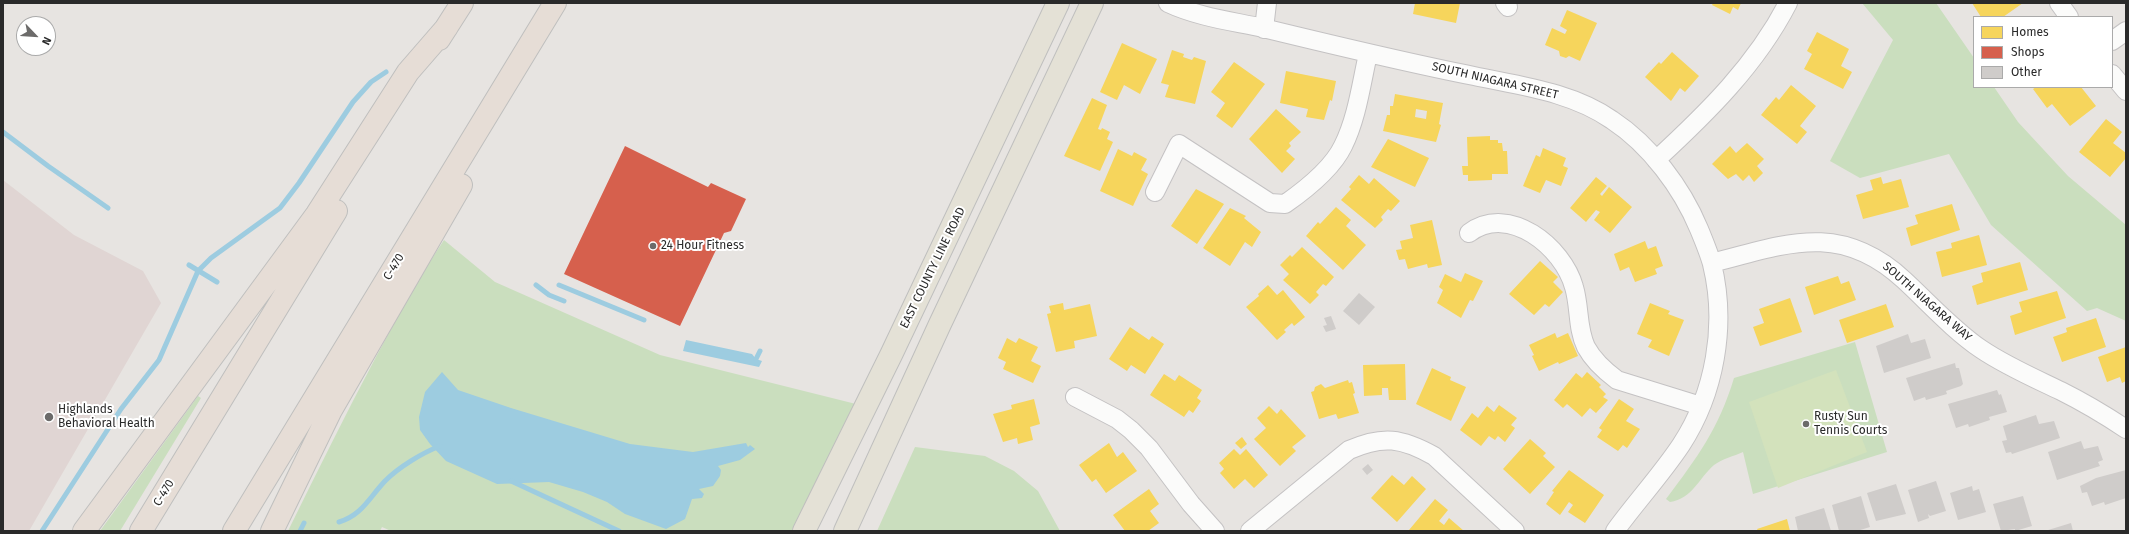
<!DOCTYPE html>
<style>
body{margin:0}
#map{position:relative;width:2129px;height:534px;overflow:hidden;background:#e7e4e1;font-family:"Fira Sans",sans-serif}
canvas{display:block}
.frame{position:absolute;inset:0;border:4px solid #2a2a2a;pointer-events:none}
.legend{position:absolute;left:1973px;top:16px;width:140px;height:72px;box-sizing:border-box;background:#fff;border:1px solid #aaa;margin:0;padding:5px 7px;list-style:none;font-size:12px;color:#2a2a2a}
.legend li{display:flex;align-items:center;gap:8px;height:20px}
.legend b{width:20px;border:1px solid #aaa}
.north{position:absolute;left:16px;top:16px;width:40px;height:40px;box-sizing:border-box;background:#fff;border:1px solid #aaa;border-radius:50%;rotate:115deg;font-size:11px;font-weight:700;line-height:16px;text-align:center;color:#2a2a2a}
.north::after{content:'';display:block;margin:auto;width:14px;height:18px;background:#6c6b6a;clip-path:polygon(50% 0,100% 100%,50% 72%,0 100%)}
</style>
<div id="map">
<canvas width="2129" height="534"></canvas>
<div class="frame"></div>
<ul class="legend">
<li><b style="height:11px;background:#f6d55c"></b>Homes</li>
<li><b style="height:11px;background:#d6604d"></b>Shops</li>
<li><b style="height:11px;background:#cfccca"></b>Other</li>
</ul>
<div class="north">N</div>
</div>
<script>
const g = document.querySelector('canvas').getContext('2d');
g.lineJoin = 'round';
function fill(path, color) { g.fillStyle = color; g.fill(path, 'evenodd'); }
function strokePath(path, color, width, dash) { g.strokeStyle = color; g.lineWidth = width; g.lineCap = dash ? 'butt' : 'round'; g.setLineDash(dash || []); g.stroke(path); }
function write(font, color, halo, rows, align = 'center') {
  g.font = font + ' "Fira Sans",sans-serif'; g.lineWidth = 4; g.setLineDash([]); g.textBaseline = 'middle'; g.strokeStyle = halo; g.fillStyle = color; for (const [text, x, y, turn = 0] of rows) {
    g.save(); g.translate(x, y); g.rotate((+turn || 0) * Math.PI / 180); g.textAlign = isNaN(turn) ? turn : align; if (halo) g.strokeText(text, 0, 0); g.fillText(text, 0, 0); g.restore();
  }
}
fill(new Path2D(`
 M3 180 74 235 143 271 161 303 29 531H3Z`), '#e0d5d3');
fill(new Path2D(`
 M1862 3H1936L1974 58V87H1994L2018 122 2068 176 2126 225V321L2097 308 2087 311 1991 225 1949 154 1860 178 1830 161 1893 40Z
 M444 240 495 282 660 355 856 404 795 531H391L382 527 380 531H288C317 472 346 413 377 355 398 316 419 277 444 240Z
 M1855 342 1887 452 1753 494 1743 452C1734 456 1722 459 1714 465 1699 478 1692 499 1670 502L1666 499C1697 458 1719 428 1734 378Z
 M198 396 201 398 120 531H100Z
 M915 447 985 456 1014 471 1038 491 1060 531H877Z`), '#cadebe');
fill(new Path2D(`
 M1836 370 1867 452 1778 488 1749 402Z`), '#d3e2bc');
fill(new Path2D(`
 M686 340 752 354 756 359 762 361 759 367 683 351Z
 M442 372 458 390 511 408 630 444 693 452 746 443 748 447 750 445 755 449 740 460 718 466 721 470 720 476 713 486 699 489 704 494 702 498 692 499 685 519 666 529 625 514 607 502 583 492 549 482 497 484 446 461 430 444 420 430 419 417 425 392Z`), '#9dcce0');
fill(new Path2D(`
 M1415 3H1460L1456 23 1413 14Z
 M1713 3H1741L1738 10 1733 7 1730 14 1712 5Z
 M1972 3H2023L2003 17H1981Z
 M1567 10 1597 23 1580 61 1569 56 1566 58 1560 56 1559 51 1545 45 1552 28 1565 34 1567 30 1560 26Z
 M1817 32 1849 49 1841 66 1852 72 1843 89 1804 69 1812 54 1807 51Z
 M1122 43 1157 59 1140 94 1124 85 1117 100 1100 92Z
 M1172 50 1184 54 1183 57 1192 60 1194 57 1206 61 1195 104 1165 97 1169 85 1161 83Z
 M1672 52 1699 76 1685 92 1680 88 1671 101 1645 77 1659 62 1661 64Z
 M1234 62 1265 84 1232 128 1216 116 1225 103 1211 92Z
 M1286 71 1336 81 1332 101 1330 100 1324 120 1306 117 1308 109 1280 103Z
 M1791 85 1816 106 1800 126 1807 132 1797 144 1761 115 1776 97 1779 100Z
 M2036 87H2081L2096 106 2070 126 2052 104 2047 108 2033 89Z
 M1395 94 1443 103 1439 124 1441 125 1436 142 1383 131 1387 115H1390V106H1393ZM1416 109 1427 111 1426 119 1415 117Z
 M1092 98 1107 105 1098 129 1101 130 1102 128 1110 132 1107 139 1113 142 1100 171 1064 156Z
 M1276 109 1301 132 1289 143 1291 146 1286 151 1295 159 1282 173 1249 139Z
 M2106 119 2122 132 2113 143 2126 153V158L2110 177 2079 152Z
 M1490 136V140H1498V143H1502L1503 151H1507L1508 174H1492V180L1468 181V175H1463L1462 166H1468L1467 137Z
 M1388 139 1429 158 1415 187 1371 167Z
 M1747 143 1764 159 1757 166 1763 173 1754 182 1749 175 1743 181 1736 174 1728 179 1712 164 1730 146 1736 153Z
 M1543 148 1566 158 1563 166 1568 168 1561 186 1546 180 1540 193 1523 186 1536 155 1540 157Z
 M1118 149 1132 156 1134 152 1147 159 1141 170 1148 174 1133 206 1100 191Z
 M1359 175 1369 184 1374 178 1400 201 1391 211 1388 209 1381 217 1383 220 1375 228 1341 200 1351 189 1349 187Z
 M1596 177 1607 186 1600 194 1602 196 1609 187 1632 207 1610 233 1594 220 1600 212 1596 210 1586 222 1570 208Z
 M1881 177 1883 184 1901 179 1909 207 1863 219 1856 195 1873 190 1870 180Z
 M1196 189 1224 204 1197 244 1171 226Z
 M1952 204 1960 230 1911 246 1906 228 1918 224 1915 215Z
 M1336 207 1351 220 1346 226 1366 245 1343 270 1306 236 1318 222 1320 224Z
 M1230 208 1246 216 1244 218 1261 232 1252 247 1245 242 1230 266 1203 248Z
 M1432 220 1442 265 1428 268 1427 264 1408 269 1405 259 1399 260 1396 250 1402 249 1400 241 1413 238 1410 225Z
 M1979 235 1987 265 1942 277 1936 252 1952 248 1951 243Z
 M1645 241 1648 249 1656 246 1663 266 1655 269 1657 274 1635 282 1629 267 1620 271 1614 254Z
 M1302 247 1334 277 1326 286 1323 284 1316 292 1319 295 1310 304 1283 280 1289 274 1280 265 1290 255 1292 257Z
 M1540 261 1558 277 1553 282 1563 292 1549 307 1545 304 1534 315 1509 294Z
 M2020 262 2028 290 1977 305 1972 286 1983 282 1981 273Z
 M1465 273 1483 281 1473 301 1470 300 1461 318 1437 303 1443 290 1439 287 1445 274 1461 282Z
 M1838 276 1841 284 1849 281 1856 300 1814 315 1805 287Z
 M1268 285 1277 295 1283 290 1305 317 1294 326 1292 323 1284 330 1286 332 1277 340 1246 307 1259 296 1258 294Z
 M2057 291 2066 318 2015 335 2010 316 2022 312 2019 302Z
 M1790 298 1802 332 1760 346 1753 327 1764 323 1759 309Z
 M1063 303 1064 310 1090 304 1097 336 1074 341 1075 348 1056 352 1047 314 1051 313 1049 306Z
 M1650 303 1670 311 1668 314 1684 320 1669 356 1648 347 1652 340 1637 334Z
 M1886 304 1894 327 1847 343 1839 320Z
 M2096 318 2106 347 2062 362 2053 337 2067 332 2066 328Z
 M1130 327 1149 340 1152 336 1164 344 1145 374 1131 365 1127 371 1109 359Z
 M1555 333 1557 338 1568 333 1578 356 1559 364 1558 362 1539 371 1532 356 1534 355 1529 345Z
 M1007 338 1016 343 1019 338 1038 347 1031 361 1041 366 1033 383 1003 369 1006 362 998 358Z
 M2126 347V381L2122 383 2120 377 2107 382 2098 357Z
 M1405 364 1406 400H1389L1388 388H1382V395L1364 396 1363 365Z
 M1432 368 1451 377 1450 380 1466 387 1451 421 1416 404Z
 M1587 372 1601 385 1599 387 1606 394 1603 397 1608 400 1596 413 1590 408 1582 417 1567 404 1563 408 1554 400 1576 373 1582 378Z
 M1164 374 1175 381 1179 375 1202 390 1197 398 1201 401 1193 413 1189 410 1184 417 1150 395Z
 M1348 380 1349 383 1352 382 1355 393 1353 394 1359 413 1338 419 1336 414 1319 419 1311 392 1314 391 1315 387 1321 384 1325 388Z
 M1034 399 1040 424 1030 427 1033 440 1018 444 1017 438 1003 442 993 414 1012 409 1011 405Z
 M1619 399 1634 409 1626 421 1640 429 1627 448 1623 445 1618 451 1597 437 1602 430 1599 428Z
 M1499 405 1517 418 1511 425 1515 428 1505 442 1498 436 1495 440 1489 436 1481 446 1460 430 1472 413 1478 418 1487 406 1494 412Z
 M1269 406 1277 414 1281 409 1306 436 1292 447 1296 451 1280 466 1254 439 1266 428 1257 418Z
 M1242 437 1247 444 1241 449 1235 443Z
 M1530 439 1546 453 1543 456 1555 467 1530 494 1503 469Z
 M1109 443 1117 457 1123 452 1137 471 1106 493 1096 479 1092 482 1079 465Z
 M1234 449 1240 455 1246 449 1268 475 1254 488 1245 479 1234 489 1220 473 1224 469 1219 463Z
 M1569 470 1604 495 1585 523 1568 512 1573 505 1569 502 1560 515 1546 504 1554 492 1552 491Z
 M1392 475 1404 485 1412 476 1426 489 1397 522 1371 498Z
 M1149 489 1159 504 1150 511 1159 523 1148 531H1125L1113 515Z
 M1435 499 1448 510 1439 521 1444 525 1449 518 1464 531 1409 530Z
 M1787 519 1790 531H1758L1757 529Z`), '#f6d55c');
fill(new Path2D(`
 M625 146 708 187 711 183 746 199 731 231 724 233 680 326 564 274Z`), '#d6604d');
strokePath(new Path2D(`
 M3 132 48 166 108 208
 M189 265 217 282
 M536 285 549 295 564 301
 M559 285 644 320
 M756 359 760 351
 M511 481 619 531
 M339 522C362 515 369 498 385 481 399 467 422 453 440 446
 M42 531 121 409 159 360 198 271 211 258 280 208 299 183 353 102 371 82 386 72
 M300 531 304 523`), '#9dcce0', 5);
fill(new Path2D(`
 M1359 293 1375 307 1359 325 1343 311Z
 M1331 316 1336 329 1326 332 1323 326 1327 325 1324 318Z
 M1908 334 1911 343 1925 339 1931 358 1884 373 1876 346Z
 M1955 363 1956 368H1959L1963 384 1961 386 1946 391 1947 394 1926 400 1925 397 1914 401 1906 378Z
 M1997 390 1999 395 2001 394 2007 412 1989 417 1990 420 1969 427 1968 424 1956 428 1948 404Z
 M2036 415 2039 424 2054 421 2060 438 2012 454 2011 452 2006 453 2002 441 2007 440 2003 426Z
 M2081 441 2084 449 2098 446 2103 460 2098 462 2100 466 2057 480 2048 452Z
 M1368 464 1373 470 1367 475 1362 469Z
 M2126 470V498L2105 505 2104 502 2092 506 2087 492 2082 493 2080 486 2096 478Z
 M1936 481 1946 511 1930 516 1928 514 1929 518 1918 522 1908 490Z
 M1896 484 1906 514 1876 521 1867 493Z
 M1972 486 1973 491 1979 489 1986 512 1958 520 1950 493Z
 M1861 496 1870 527 1857 531H1839L1832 505Z
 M2023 496 2032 526 2015 531V529L2001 531 1993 504Z
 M1824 508 1831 531H1798L1795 517Z
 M2071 523 2073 531H2045Z`), '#cfccca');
const minor = new Path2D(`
 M1168 3C1198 17 1231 21 1263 28 1333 45 1403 62 1474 76 1521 86 1572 92 1612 120 1650 145 1682 188 1699 229 1704 241 1709 253 1712 264 1727 325 1715 393 1681 445 1661 475 1636 502 1615 531
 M1505 3 1508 7
 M2059 3 2069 17
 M1264 29 1267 3
 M2112 41 2126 31
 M2112 74 2126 91
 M1656 160C1707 113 1756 65 1788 3
 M1155 192 1179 144 1270 203 1285 204C1305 190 1332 169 1343 146 1357 118 1361 85 1368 54
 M1469 233C1509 203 1563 247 1574 287 1580 307 1577 328 1586 347 1593 360 1605 371 1617 380L1701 406
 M1712 263C1786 244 1840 221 1904 280 1929 303 1953 330 1981 349 2006 366 2034 378 2061 391 2083 402 2105 415 2126 429
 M1075 397 1117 419 1131 430 1149 448 1191 504 1215 531
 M1250 531 1349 450C1383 435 1402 438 1434 456L1515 531`);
const major = new Path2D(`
 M804 531 891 355 1058 3
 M845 531 940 324 1092 3`);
const highway = new Path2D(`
 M439 39 462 3
 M84 531 317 214 408 72 447 27
 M141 531 336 211
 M234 531 555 3
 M272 531 331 410 461 185`);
strokePath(minor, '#c4c2c3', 20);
strokePath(major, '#bfbfbe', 24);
strokePath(highway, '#bfbfbe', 24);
strokePath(minor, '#fbfbfa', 18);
strokePath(major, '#e4e1d6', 22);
strokePath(highway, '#e6ddd6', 22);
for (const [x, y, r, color] of [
 [653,246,4,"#6c6b6a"],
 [49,417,5,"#6c6b6a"],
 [1806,424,4,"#6c6b6a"]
]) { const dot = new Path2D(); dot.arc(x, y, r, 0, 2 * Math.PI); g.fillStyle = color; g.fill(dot); strokePath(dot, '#fff', 1.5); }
write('12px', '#2a2a2a', '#fff', [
 ["SOUTH NIAGARA STREET",1495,81,13],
 ["C-470",394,267,-59],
 ["EAST COUNTY LINE ROAD",933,268,-64],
 ["SOUTH NIAGARA WAY",1927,302,41],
 ["C-470",164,493,-59]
]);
write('12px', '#2a2a2a', '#fff', [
 ["24 Hour Fitness",661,246],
 ["Highlands",58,410],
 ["Behavioral Health",58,424],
 ["Rusty Sun",1814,417],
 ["Tennis Courts",1814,431]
], 'left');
</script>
